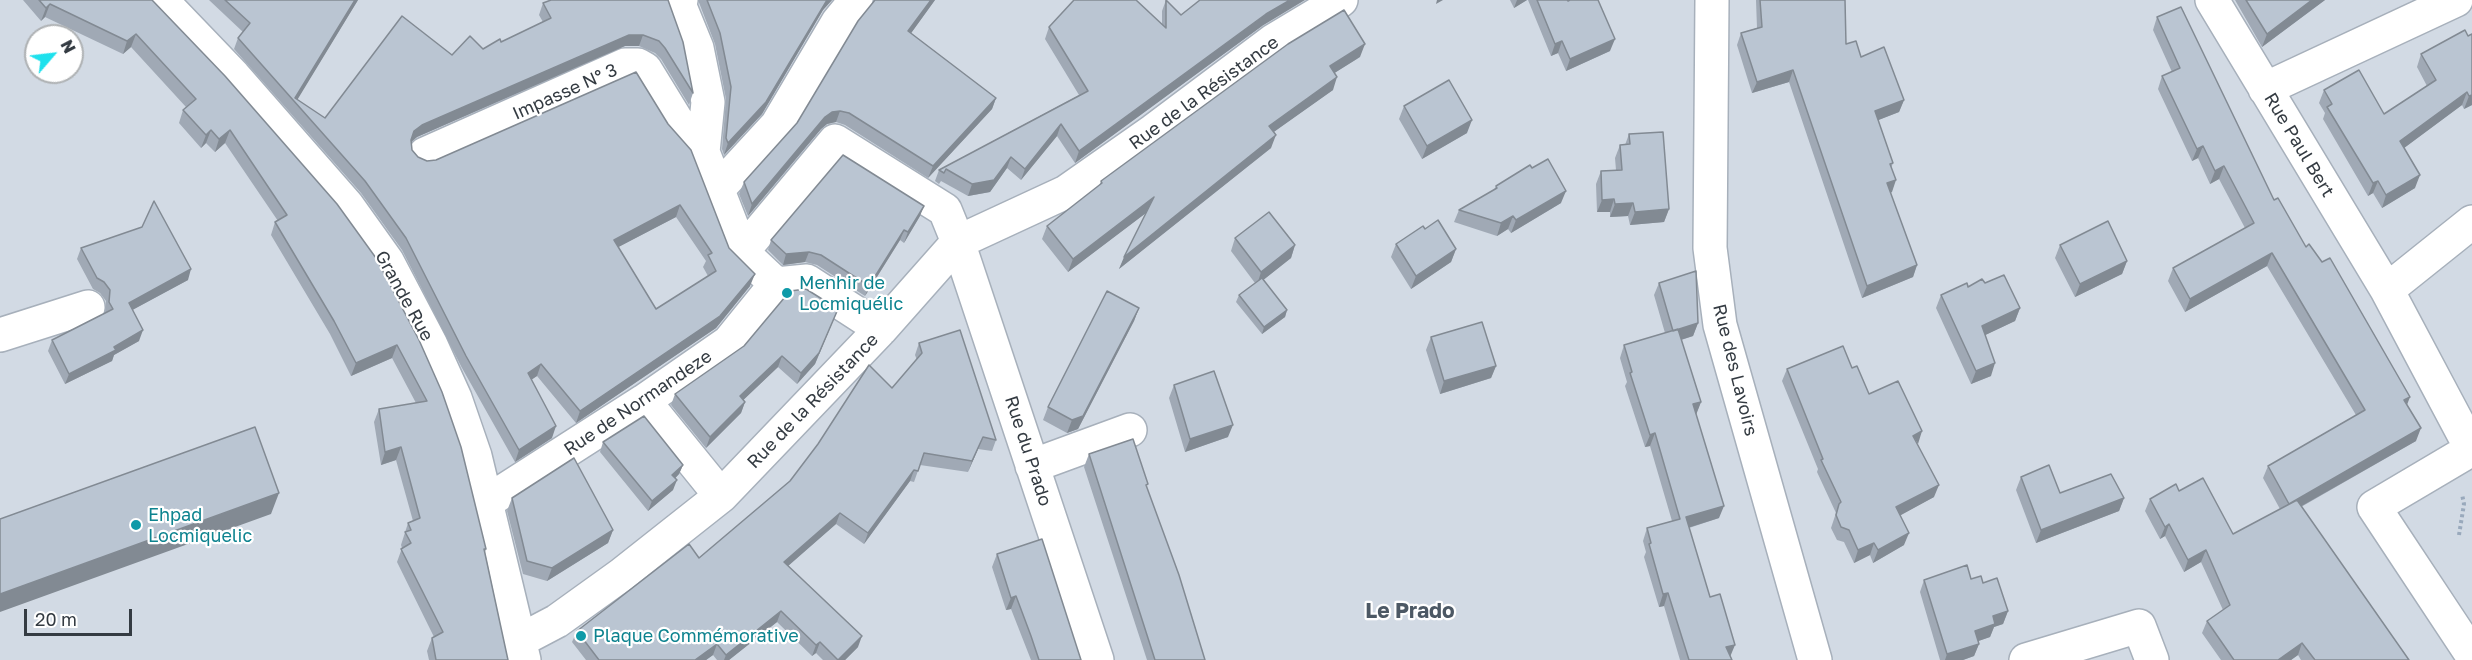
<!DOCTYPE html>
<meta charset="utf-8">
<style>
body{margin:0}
#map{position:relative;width:2472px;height:660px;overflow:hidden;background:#e4e9f1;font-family:"Golos Text",sans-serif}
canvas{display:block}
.north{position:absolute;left:24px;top:24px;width:60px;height:60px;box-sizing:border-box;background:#fff;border:2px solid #aeb1b3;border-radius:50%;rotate:62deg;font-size:16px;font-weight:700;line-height:24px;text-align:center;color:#343b42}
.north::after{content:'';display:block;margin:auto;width:21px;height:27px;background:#1ee1ed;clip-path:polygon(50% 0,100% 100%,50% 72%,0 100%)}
.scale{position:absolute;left:24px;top:609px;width:108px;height:27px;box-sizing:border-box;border:3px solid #343b42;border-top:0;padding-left:8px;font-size:18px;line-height:21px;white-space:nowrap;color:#343b42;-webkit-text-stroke:4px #fff;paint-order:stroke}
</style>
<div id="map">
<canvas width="2472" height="660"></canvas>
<div class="north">N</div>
<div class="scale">20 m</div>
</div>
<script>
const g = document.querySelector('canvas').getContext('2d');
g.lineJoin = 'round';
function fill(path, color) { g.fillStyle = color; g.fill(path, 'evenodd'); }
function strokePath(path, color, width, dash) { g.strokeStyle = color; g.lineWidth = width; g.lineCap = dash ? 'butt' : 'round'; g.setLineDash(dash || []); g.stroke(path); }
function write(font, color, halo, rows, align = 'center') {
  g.font = font + ' "Golos Text",sans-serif'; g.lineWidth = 4.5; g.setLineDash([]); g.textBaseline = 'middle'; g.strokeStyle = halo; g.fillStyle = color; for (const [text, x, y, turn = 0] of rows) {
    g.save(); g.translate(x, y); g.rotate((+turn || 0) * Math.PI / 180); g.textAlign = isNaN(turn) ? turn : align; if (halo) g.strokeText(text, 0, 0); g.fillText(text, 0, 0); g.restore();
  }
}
fill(new Path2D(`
 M0 0H2472V660H0ZM36 36H72V72H36Z`), '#d2dae4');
const minor = new Path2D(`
 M161 0 234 76 347 205 387 261 431 345 455 398 475 456 524 660
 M681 0 679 4 697 48 708 102 703 152 742 252 776 284 807 281 881 329
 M1712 0 1710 248 1720 325 1815 660
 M2212 0 2387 290
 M2265 89 2456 0
 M425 154 625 65H638L645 69 680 126 703 152
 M718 189 777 125 838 22 856 0
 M2472 222 2387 290 2472 450
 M742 252 835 141 945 210 958 242 1097 660
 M0 335 88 307
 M644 401 721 496
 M2472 449 2374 507 2472 655
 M1032 466 1130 430
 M485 503 644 401 729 342 776 284
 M519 641 557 621 621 575 721 496 881 329 958 242 1066 192 1153 131 1273 41 1341 0
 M2026 660 2139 626 2152 660`);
strokePath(minor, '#a7b0bb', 36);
strokePath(new Path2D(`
 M2459 535 2464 504 2462 494`), '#99a9bc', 4, [3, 3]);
strokePath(minor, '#fff', 33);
fill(new Path2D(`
 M23 0H152L376 258 486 549 485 552 508 660H429L427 651 432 638 434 637 397 562 402 548 401 545 408 523 413 521 396 460 381 465 374 422 379 409 416 403 392 358 351 376 330 334 271 235 275 222 278 221 225 143 215 152 206 143 201 148 179 123 183 110 186 107 131 47 123 54 45 17 41 21Z
 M209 0H358L297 99 325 118 452 55 483 49 501 42 543 22 539 15 543 3 668 0 693 93 689 105 661 59 655 53 639 46H625L417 137 411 142 412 150 418 157 427 161 436 160 636 72 729 248 750 286 716 328 576 423 537 376 531 379 552 438 515 462 462 368 402 250 361 193 234 49 238 38 243 32ZM676 217 706 261 703 267 708 276 656 309 618 247Z
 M698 0H832L823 10 762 114 724 155 722 149 726 99 715 44Z
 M874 0H935L911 33 996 98 992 109 928 178 845 125 836 122 827 124 821 129 748 216 739 194 744 182 797 123Z
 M1166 0 1181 15 1262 26 1075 163 1057 136 1021 180 1007 168 990 192 968 196 941 181 939 184 935 181 939 170 1079 95 1045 39 1049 27 1162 24V11Z
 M1510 0H1527L1514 8Z
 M1528 0H1567L1610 51 1566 71 1558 53 1551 56Z
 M1756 0H1845L1846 44 1861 57 1904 100 1899 112 1878 120 1893 163 1891 168 1892 192 1890 193 1917 265 1913 277 1862 298 1789 82 1752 93 1737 45 1741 33 1757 28Z
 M2235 0H2325L2262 47Z
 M2157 17 2274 200 2306 247 2407 405 2416 441 2301 507 2409 660H2301L2298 655 2291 660H2221L2202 633 2207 621 2223 610 2201 562 2184 572 2165 536 2160 539 2145 511 2150 499 2179 491 2233 534 2280 509 2263 478 2268 466 2356 415 2267 266 2185 312 2168 281 2173 268 2245 228 2219 179 2210 184 2198 158 2192 161 2158 89 2162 76 2172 72 2153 30Z
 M2472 34V105L2464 109 2462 105 2404 148 2415 188 2382 208 2373 193 2368 196 2323 119 2325 113 2319 103 2324 90 2384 114 2427 86 2417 67 2421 54Z
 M1360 57 1334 73 1333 90 1273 132 1271 148 1119 269 1147 212 1068 272 1042 239 1047 226 1099 186 1101 181Z
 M1404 106 1467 133 1422 159 1399 119Z
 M1629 134 1669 209 1664 222 1630 225 1628 216 1610 217V212H1597L1596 184 1601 171 1616 170 1615 158 1620 145H1625Z
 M1532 168 1561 203 1511 233 1508 229 1497 236 1454 222 1459 210 1494 190 1496 186Z
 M920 216 904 243 900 240 865 296 817 265 805 262 783 265 768 250 771 240Z
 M1425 229 1456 249 1451 262 1411 289 1391 257 1396 244Z
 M1235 238 1295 245 1291 258 1263 280 1287 310 1285 317 1262 334 1236 302 1239 295 1255 283 1231 251Z
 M2060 245 2127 261 2122 274 2075 297 2055 258Z
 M81 248 188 280 132 310 139 341 114 355 112 361 65 384 48 351 52 340 105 313 106 301 100 293 93 289 77 259Z
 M1659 283 1698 323 1693 336 1681 340 1701 402 1696 414 1719 518 1689 528 1710 597 1732 660H1680L1664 606 1659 607 1644 557 1646 552 1643 541 1647 528 1672 521 1650 446 1645 447 1625 386 1627 382 1620 358 1624 345 1665 333 1654 295Z
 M1985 283 2020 308 2015 321 1985 335 1991 376 1971 384 1936 308 1941 295 1968 287Z
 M1139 308 1134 321 1078 429 1067 433 1043 420 1048 407Z
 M838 309 815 364 797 384 778 367 743 400 745 402 741 413 706 448 671 405 675 394Z
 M1431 337 1496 366 1491 378 1440 394 1426 350Z
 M919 343 996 440 992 451 978 449 968 472 920 465 914 482 910 481 864 544 836 524 788 566 858 647 845 660H823L816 653 812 656 777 622 729 660H717L713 655 706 660H586L572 642 577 631 699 558 790 481 892 388 917 360 915 355Z
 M1852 368 1869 394 1917 444 1934 497 1900 515 1904 545 1873 563 1870 555 1854 563 1844 542 1837 540 1831 528 1836 513 1817 472 1818 469 1782 381 1787 369Z
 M1174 385 1228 437 1185 452 1169 398Z
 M603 442 683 465 679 474 675 478 673 490 648 511 600 452Z
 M1089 454 1147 488 1205 660H1147L1084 467Z
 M2021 477 2060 493 2124 498 2119 511 2036 543 2016 490Z
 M512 498 613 530 608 543 547 581 523 574 507 511Z
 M997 554 1081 660H1031L1011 609 1006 610 992 567Z
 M1971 579 1983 583 2008 611 2003 624 1994 627 1990 637 1978 641 1979 644 1974 656 1963 660H1940L1920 592 1924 580Z`), '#a0a9b5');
fill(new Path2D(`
 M355 0H358L296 102 295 98Z
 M827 0H832L823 10 762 114 724 155 728 143Z
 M931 0H935L904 43 908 31Z
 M1290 0H1305L1262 26 1075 163 1079 151 1266 14Z
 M1437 0H1443L1436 4Z
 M1517 0H1527L1514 8Z
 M2312 0H2325L2262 47 2267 34Z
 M50 4 45 17 41 21 46 8Z
 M136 34 131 47 123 54 127 41Z
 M629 35H643L639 46H625L417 137 410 143 406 151 414 131 422 125Z
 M1615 39 1610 51 1566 71 1570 59Z
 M1562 41 1558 53 1551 56 1555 44Z
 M1365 44 1360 57 1325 79 1330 66Z
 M1793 70 1789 82 1752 93 1757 82Z
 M1337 77 1333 90 1264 139 1269 126Z
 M2467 92 2462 105 2396 154 2400 141Z
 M2472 95V105L2464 109 2469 96Z
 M996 98 992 109 928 178 933 166Z
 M1904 100 1899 112 1871 123 1875 111Z
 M840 111 836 122 827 124 821 129 748 216 752 204 825 117 832 112Z
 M1472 120 1467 133 1422 159 1427 146Z
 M1061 124 1057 136 1021 180 1025 169Z
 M211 130 206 143 201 148 206 135Z
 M230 130 225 143 215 152 219 139Z
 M1276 135 1271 148 1119 269 1124 257Z
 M2203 146 2198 158 2192 161 2197 149Z
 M1011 157 1007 168 990 192 968 196 972 184Z
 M2224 166 2219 179 2210 184 2215 171Z
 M2420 175 2415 188 2382 208 2386 195Z
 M1896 180 1892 192 1882 195 1887 183Z
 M2378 181 2373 193 2368 196 2373 183Z
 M1566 191 1561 203 1511 233 1516 220Z
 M1154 197 1150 210 1068 272 1073 259Z
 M1614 199 1610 212H1597L1602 200Z
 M1633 203 1628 216 1610 217 1615 204Z
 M680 205 676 217 609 252 614 240Z
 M924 206 920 216 904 243 908 232Z
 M1669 209 1664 222 1630 225 1635 212Z
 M1513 216 1508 229 1497 236 1501 223Z
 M904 230 900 240 865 296 869 286Z
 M1295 245 1291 258 1257 285 1261 272Z
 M1456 249 1451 262 1411 289 1416 276Z
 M809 252 805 262 783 265 786 254Z
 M2272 253 2267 266 2185 312 2190 299Z
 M2127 261 2122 274 2075 297 2080 284Z
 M1917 265 1913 277 1862 298 1867 286Z
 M191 269 188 280 125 314 129 303Z
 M755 274 750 286 716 328 576 423 580 411Z
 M1139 308 1134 321 1078 429 1067 433 1072 420Z
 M2020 308 2015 321 1977 339 1982 326Z
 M838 309 815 364 797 384 801 373Z
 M1287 310 1285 317 1262 334 1264 327Z
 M1698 323 1693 336 1668 344 1673 331Z
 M143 330 139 341 114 355 112 361 65 384 69 374Z
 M397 345 392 358 351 376 356 363Z
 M782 356 778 367 736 407 740 396Z
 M1995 363 1991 376 1971 384 1976 371Z
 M541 364 537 376 524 385 528 373Z
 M1496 366 1491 378 1440 394 1444 381Z
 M2410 397 2405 410 2404 400Z
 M745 402 741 413 706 448 710 437Z
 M1701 402 1696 415 1693 404Z
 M1233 425 1228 437 1185 452 1190 439Z
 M556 426 552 438 515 462 519 450Z
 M2421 428 2416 441 2284 516 2289 504Z
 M1922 431 1918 444 1913 436Z
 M1655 433 1650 446 1645 447 1650 435Z
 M983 437 978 449 968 472 972 461Z
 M401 447 396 460 381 465 385 452Z
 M683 465 679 474 669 485 672 475Z
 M914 470 910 481 864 544 868 533Z
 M677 480 673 490 648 511 652 501Z
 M1939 485 1934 497 1892 520 1896 507Z
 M279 493 271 514 0 612V594Z
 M2124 498 2119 511 2036 543 2041 530Z
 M1724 506 1719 518 1681 530 1686 517Z
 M840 513 836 524 780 573 784 562Z
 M2169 524 2165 536 2160 539 2165 527Z
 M613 530 608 543 547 581 552 568Z
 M1909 533 1904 545 1873 563 1878 550Z
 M1874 543 1870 555 1854 563 1858 550Z
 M2206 550 2201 562 2184 572 2188 560Z
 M1668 593 1664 606 1659 607 1663 594Z
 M1016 596 1011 609 1006 610 1011 598Z
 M781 611 777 622 729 660H724L726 655Z
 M2008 611 2003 624 1994 627 1990 637 1970 644 1975 631 1993 616Z
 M862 636 858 647 845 660H838Z
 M820 642 816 653 812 656 816 645Z
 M2302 643 2298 655 2291 660H2278Z
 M717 644 713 655 706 660H695Z
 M1979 644 1974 656 1963 660H1945L1947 654Z
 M1735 645 1730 657 1726 647Z`), '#828a93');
const building = new Path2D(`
 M39 0H152L225 76 337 204 376 258 419 340 442 392 461 447 486 549H484L508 660H436L432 638 443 632 401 549 411 543 405 532 411 530 408 523 420 518 401 447 385 452 379 409 427 401 397 345 356 363 334 321 275 222 287 215 230 130 219 139 211 130 206 135 183 110 196 99 136 34 127 41 50 4 46 8Z
 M225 0H355L295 98 325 118 402 16 452 55 470 36 483 49 500 39 501 42 551 18 543 3 551 0H668L683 42 693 93 665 48 659 41 643 35H629L422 125 414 131 411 140 412 150 418 157 427 161 436 160 636 72 668 124 691 150 729 248 755 274 720 316 580 411 541 364 528 373 556 426 519 450 466 356 406 238 365 181 238 38 250 23ZM680 205 712 253 708 255 716 271 656 309 614 240Z
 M707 0H827L766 102 728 143 726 138 731 87 720 33Z
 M875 0H931L908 31 996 98 933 166 849 113 840 111 832 112 825 117 752 204 744 182 797 123 858 21Z
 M1074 0H1136L1166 28V0L1181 15 1200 0H1290L1266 14 1079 151 1061 124 1025 169 1011 157 994 180 972 184 946 169 944 173 939 170 1088 91 1049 27Z
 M1537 0H1567L1568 1 1570 0H1598L1615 39 1570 59 1562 41 1555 44Z
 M1760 0H1845L1846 44 1856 41 1861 57 1884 47 1904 100 1875 111 1893 163 1890 164 1896 180 1887 183 1917 265 1867 286 1793 70 1757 82 1741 33 1762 27Z
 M2246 0H2312L2267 34Z
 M2181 7 2274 200 2278 198 2306 247 2309 244 2322 262 2330 258 2410 397 2404 400 2421 428 2289 504 2268 466 2365 410 2272 253 2190 299 2173 268 2254 223 2224 166 2215 171 2203 146 2197 149 2162 76 2180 68 2157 17Z
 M1344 10 1365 44 1330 66 1337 77 1269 126 1276 135 1124 257 1154 197 1073 259 1047 226 1102 183 1101 181 1288 44Z
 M2465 30 2468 36 2472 34V95L2469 96 2467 92 2400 141 2420 175 2386 195 2378 181 2373 183 2327 107 2332 104 2324 90 2359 70 2384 114 2436 80 2421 54Z
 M1449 80 1472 120 1427 146 1404 106Z
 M1663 132 1669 209 1635 212 1633 203 1615 204 1614 199 1602 200 1601 171 1622 170 1620 145 1630 144 1629 134Z
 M843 155 924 206 908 232 904 230 869 286 821 255 809 252 786 254 771 240Z
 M1548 159 1566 191 1516 220 1513 216 1501 223 1459 210 1497 188 1496 186 1530 165 1532 168Z
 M154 201 191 269 129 303 143 330 114 347 116 350 69 374 52 340 113 309 109 302 110 290 104 282 97 278 81 248 142 227Z
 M1269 212 1295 245 1261 272 1235 238Z
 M1438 220 1456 249 1416 276 1396 244 1423 226 1425 229Z
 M2108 221 2127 261 2080 284 2060 245Z
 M1696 271 1698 323 1673 331 1659 283Z
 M2004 275 2020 308 1982 326 1995 363 1976 371 1941 295 1967 283 1968 287 1982 279 1985 283Z
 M1262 278 1287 310 1264 327 1239 295Z
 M806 289 838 309 819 353 801 373 782 356 740 396 745 402 710 437 675 394 744 346 790 291Z
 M1107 291 1139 308 1083 416 1072 420 1048 407Z
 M1482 322 1496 366 1444 381 1431 337Z
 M1678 329 1701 402 1693 404 1724 506 1686 517 1710 597 1720 594 1735 645 1726 647 1732 660H1689L1668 593 1663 594 1649 544 1651 543 1647 528 1680 519 1655 433 1650 435 1630 373 1632 372 1624 345Z
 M960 330 996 440 983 437 972 461 924 453 918 471 914 470 868 533 840 513 784 562 862 636 838 660 820 642 816 645 781 611 726 655 717 644 695 660H599L577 631 689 544 699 558 790 481 818 444 869 365 892 388 922 353 919 343Z
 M1843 346 1852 368 1857 366 1869 394 1898 381 1922 431 1913 436 1939 485 1896 507 1909 533 1878 550 1874 543 1858 550 1849 530 1841 527 1836 515 1839 504 1841 502 1821 460 1823 459 1787 369Z
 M1214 371 1233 425 1190 439 1174 385Z
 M644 416 683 465 672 475 677 480 652 501 603 442Z
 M255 427 279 493 0 594V519Z
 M1133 439 1148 484 1146 485 1179 575 1205 660H1155L1089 454Z
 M574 458 613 530 552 568 527 561 512 498Z
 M2049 465 2060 493 2111 474 2124 498 2041 530 2021 477Z
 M2203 478 2233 534 2297 500 2409 660H2315L2302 643 2278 660H2234L2207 621 2230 605 2206 550 2188 560 2169 524 2165 527 2150 499 2176 484 2179 491Z
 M1042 539 1081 660H1039L1031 636 1016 596 1011 598 997 554Z
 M1967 565 1971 579 1981 576 1983 583 1997 578 2008 611 1993 616 1995 624 1975 631 1979 644 1947 654 1924 580Z`);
fill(building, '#bac5d2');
strokePath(building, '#828a93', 1.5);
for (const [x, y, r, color] of [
 [787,293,6,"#0f9aa8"],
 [136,525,6,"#0f9aa8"],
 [581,636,6,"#0f9aa8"]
]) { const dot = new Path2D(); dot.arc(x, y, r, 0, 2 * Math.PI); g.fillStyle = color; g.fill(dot); strokePath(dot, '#fff', 2); }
write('18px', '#343b42', '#fff', [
 ["Impasse N° 3",565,92,-24],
 ["Rue de la Résistance",1204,93,-36],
 ["Rue Paul Bert",2299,145,59],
 ["Grande Rue",404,296,61],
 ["Rue des Lavoirs",1735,370,76],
 ["Rue de la Résistance",813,401,-46],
 ["Rue de Normandeze",638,403,-34],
 ["Rue du Prado",1028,451,72]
]);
write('18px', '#0d838f', '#fff', [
 ["Menhir de",799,283],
 ["Locmiquélic",799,304],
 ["Ehpad",148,515],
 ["Locmiquelic",148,536],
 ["Plaque Commémorative",593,636]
], 'left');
write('bold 21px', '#4c5864', '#fff', [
 ["Le Prado",1410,611]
]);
</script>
